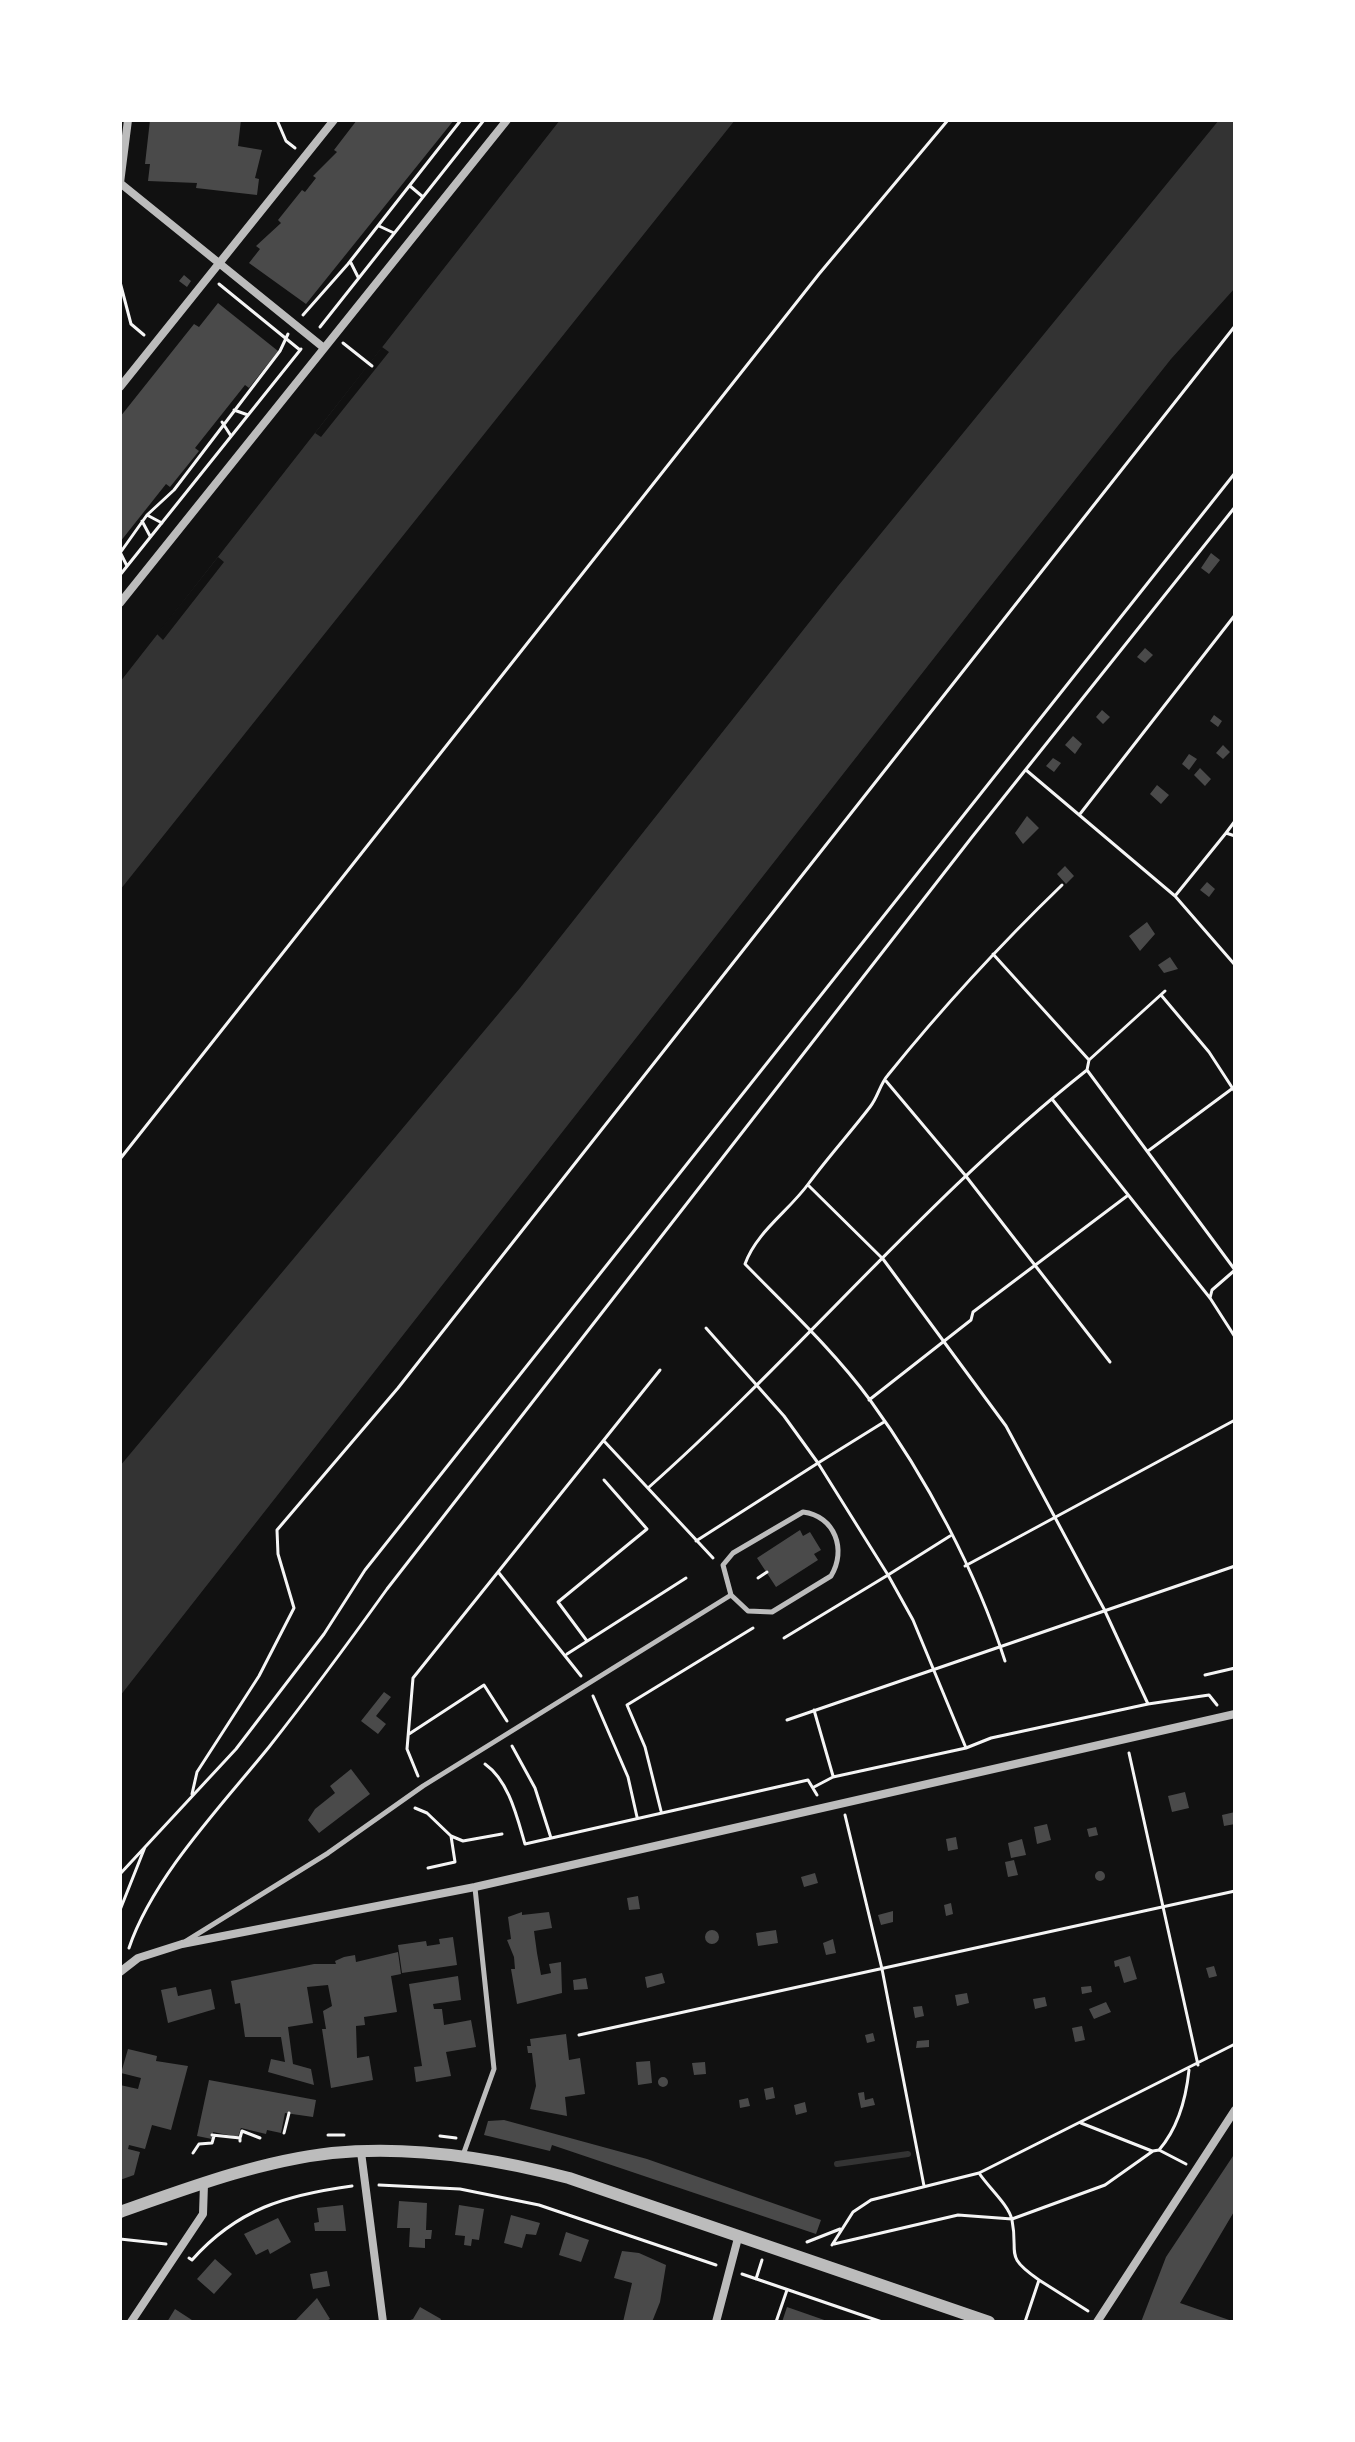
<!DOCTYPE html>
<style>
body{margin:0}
#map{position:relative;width:1355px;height:2442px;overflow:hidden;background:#111;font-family:Roboto,sans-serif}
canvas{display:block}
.frame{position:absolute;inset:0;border:122px solid #fff;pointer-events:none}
</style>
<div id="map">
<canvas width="1355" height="2442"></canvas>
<div class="frame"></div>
</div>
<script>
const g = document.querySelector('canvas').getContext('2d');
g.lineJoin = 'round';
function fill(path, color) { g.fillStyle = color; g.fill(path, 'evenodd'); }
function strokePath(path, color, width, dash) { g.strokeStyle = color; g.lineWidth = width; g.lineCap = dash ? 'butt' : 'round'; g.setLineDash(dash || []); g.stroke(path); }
fill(new Path2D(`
 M560 120H735L120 890V682Z
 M1219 120H1235V288L1171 359 978 602 120 1696V1466L520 988 838 586Z`), '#333');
fill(new Path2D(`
 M382 347 389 352 321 437 315 433Z
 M218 557 224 562 163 640 157 634Z`), '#111');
strokePath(new Path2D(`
 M837 2164 908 2154`), '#333', 6);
fill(new Path2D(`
 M150 120H241L238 146 262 150 255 178 259 179 257 195 196 188 197 183 148 181 150 164H145Z
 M357 120H454L306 304 249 263 260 249 256 246 281 223 278 220 302 190 305 192 316 178 313 176 337 152 334 150Z
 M184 275 191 281 187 287 179 281Z
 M218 303 278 351 249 388 245 385 195 448 199 451 170 487 166 484 120 542V417L194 324 199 327Z
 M1211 553 1220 560 1209 574 1201 568Z
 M1145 648 1153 655 1145 663 1137 657Z
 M1102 710 1110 717 1103 724 1096 717Z
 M1214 715 1222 721 1218 727 1210 721Z
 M1073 736 1082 744 1075 754 1065 745Z
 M1223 745 1230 752 1223 759 1216 753Z
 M1189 754 1197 759 1189 770 1182 764Z
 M1053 758 1061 763 1054 772 1046 766Z
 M1200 768 1211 779 1205 786 1194 775Z
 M1157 785 1169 795 1161 804 1150 794Z
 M1027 816 1039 828 1023 844 1015 833Z
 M1065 866 1074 876 1066 884 1057 874Z
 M1207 882 1215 889 1209 897 1200 890Z
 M1147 922 1155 934 1140 951 1129 936Z
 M1170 957 1178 969 1164 973 1158 965Z
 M800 1530 803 1536 810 1532 821 1550 814 1554 818 1560 776 1587 757 1558Z
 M384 1692 391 1697 376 1716 386 1724 378 1734 361 1721Z
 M351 1769 370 1794 319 1833 308 1820 315 1809 335 1793 330 1786Z
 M1185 1792 1189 1808 1172 1812 1168 1796Z
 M1235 1812V1824L1224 1826 1222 1815Z
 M1047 1824 1051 1840 1037 1844 1034 1827Z
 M1096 1827 1098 1835 1089 1837 1087 1829Z
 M956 1837 958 1849 948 1851 946 1839Z
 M1022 1839 1026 1855 1011 1858 1008 1843Z
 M1014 1860 1018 1875 1008 1877 1005 1862Z
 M1095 1876a5 5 0 1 1 10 0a5 5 0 1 1-10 0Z
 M815 1873 818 1883 804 1887 801 1877Z
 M638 1896 640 1909 629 1910 627 1898Z
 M951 1903 953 1914 946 1916 944 1905Z
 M893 1911V1922L881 1925 878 1915Z
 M522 1912V1915L549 1912 552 1928 534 1931 537 1953 541 1975 551 1973 549 1964 561 1962 562 1993 517 2004 511 1969H515L514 1957 507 1940 511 1939 508 1917Z
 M776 1930 778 1943 758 1946 756 1933Z
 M705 1937a7 7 0 1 1 14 0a7 7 0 1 1-14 0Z
 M453 1937 457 1965 402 1973 398 1945 426 1941 427 1946 440 1944 439 1939Z
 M833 1939 836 1953 826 1955 823 1943Z
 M398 1952 401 1974 391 1976 397 2012 364 2017 365 2025 356 2026 357 2058 369 2056 373 2080 331 2088 322 2029H326L323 2011 332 2006 328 1985 307 1987 313 2023 288 2027 293 2064 311 2069 314 2085 268 2072 271 2059 285 2062 281 2037H245L240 2003 235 2004 231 1981 314 1964H336L335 1961 344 1957 355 1955 356 1962Z
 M1130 1956 1137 1979 1124 1983 1119 1966 1115 1967 1114 1961Z
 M1214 1966 1217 1976 1209 1978 1206 1968Z
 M662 1973 665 1983 647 1988 645 1977Z
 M458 1976 461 2000 433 2004 434 2009H442L444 2025 471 2020 476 2047 446 2052 451 2076 416 2082 414 2067 422 2066 409 1984Z
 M586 1978 588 1989 574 1990 573 1980Z
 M1091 1986 1092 1992 1082 1994 1081 1987Z
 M176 1987 178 1996 211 1989 215 2009 168 2023 161 1990Z
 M967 1993 969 2003 957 2006 955 1995Z
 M1045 1997 1047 2006 1035 2009 1033 1999Z
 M1106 2002 1111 2012 1094 2019 1089 2009Z
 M922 2006 924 2016 915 2018 913 2007Z
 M1082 2026 1085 2040 1075 2042 1072 2028Z
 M873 2033 875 2041 867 2043 865 2035Z
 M566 2034 569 2060 580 2058 585 2094 565 2097 567 2116 530 2109 536 2086 532 2053H528L527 2046H531L530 2039Z
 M929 2040V2047L916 2048 917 2041Z
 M128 2049 157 2056 156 2061 188 2066 171 2130 152 2125 145 2149 129 2145 128 2149 140 2152 134 2175 120 2180V2085L138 2089 141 2078 121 2073Z
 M650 2061 652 2083 638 2085 636 2062Z
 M705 2062 706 2074 694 2075 692 2063Z
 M658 2082a5 5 0 1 1 10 0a5 5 0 1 1-10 0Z
 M209 2080 316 2100 313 2117 285 2113 281 2133 267 2130 266 2134 241 2128 238 2137 213 2132 212 2139 197 2136Z
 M773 2087 775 2098 766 2100 764 2089Z
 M864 2092 865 2100 873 2098 875 2105 861 2108 858 2093Z
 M748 2098 750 2106 740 2108 739 2100Z
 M805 2102 807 2112 796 2115 794 2105Z
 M504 2120 647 2159 821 2220 816 2234 552 2145 550 2151 484 2135 488 2121Z
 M1235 2153V2210L1180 2303 1235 2322H1141L1166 2257Z
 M399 2201 427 2203 426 2230H432L431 2239H425V2248L409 2247 410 2228H397Z
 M343 2205 346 2231H315L314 2223 319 2222 317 2208Z
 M459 2205 484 2209 479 2240 472 2239 471 2246 464 2245 465 2236 455 2235Z
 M511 2215 540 2223 536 2235 526 2234 522 2248 504 2243Z
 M278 2218 291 2242 270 2254 268 2249 256 2255 244 2234Z
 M566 2232 589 2240 581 2262 559 2255Z
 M622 2251 639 2253 666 2265 660 2302 652 2322H623L632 2283 614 2278Z
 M215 2259 232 2274 214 2294 197 2279Z
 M327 2271 330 2286 313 2289 310 2274Z
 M317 2298 330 2319 325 2322H294Z
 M420 2307 441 2319 440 2322H405L413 2319Z
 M787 2307 830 2322H782Z
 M175 2309 195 2322H167Z`), '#4a4a4a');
strokePath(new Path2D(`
 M277 120 286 141 295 148
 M410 186 423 197
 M379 226 394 233
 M351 263 358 277
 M120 282 131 324 144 335
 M219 284 300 350
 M303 315 348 264 461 120
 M320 327 484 120
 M343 343 372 366
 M234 410 248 415
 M222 422 231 436
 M142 521 150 536
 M162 523 147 515 174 490 280 351 288 334
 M120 552 127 566
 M120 553 147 515
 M120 575 301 349
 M1026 770 1175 896 1235 965
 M1080 814 1235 615
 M1226 833 1235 821
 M1175 896 1226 833 1235 836
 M993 954 1089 1060
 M1161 995 1209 1052 1235 1092
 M1087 1070 1089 1060 1165 991
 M886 1081 965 1175 1110 1362
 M1052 1099 1210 1298 1235 1337
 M1148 1151 1233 1088
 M120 1159 819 274 948 120
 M808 1185 883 1259 1006 1426 1104 1609 1148 1704
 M869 1400 971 1320 973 1312 1127 1196
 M604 1441 713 1558
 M648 1488C800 1353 928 1196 1087 1070L1235 1270 1212 1290 1210 1298
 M950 1536 888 1575 913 1620 966 1748 991 1738 1148 1704 1209 1695 1217 1705
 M696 1541 818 1463 784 1416 706 1328
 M965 1566 1235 1420
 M499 1573 581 1676
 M758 1578 767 1572
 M784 1638 888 1575 818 1463 884 1422
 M587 1641 558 1602 647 1529 604 1480
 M567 1654 686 1578
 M1005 1661C976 1571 926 1477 870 1400 834 1351 788 1308 745 1264 757 1231 789 1211 809 1183 829 1156 850 1133 870 1107 878 1097 880 1084 888 1075 942 1008 1000 945 1062 885
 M1205 1675 1235 1668
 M593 1696 628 1777 637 1817
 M814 1710 833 1776
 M787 1720 1235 1566
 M409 1734 484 1685 507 1721
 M512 1746 535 1788 551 1838
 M1129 1753 1198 2065
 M485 1764C509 1781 517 1817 525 1844L808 1780 817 1795
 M418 1776 407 1749 413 1678 660 1370
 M814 1787 833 1777 966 1748
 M192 1794 197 1772 259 1676 294 1608 278 1554 277 1530 398 1388 1235 326
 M415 1808 427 1813 451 1836 463 1841 502 1834
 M661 1811 645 1747 627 1705 753 1628
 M845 1815 882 1969 924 2186
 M428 1868 455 1862 451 1836
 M120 1874 236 1749 324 1634 365 1570 1235 473
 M120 1910 145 1847
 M129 1948C153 1877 222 1805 269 1747 310 1695 349 1642 387 1589L972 837 1235 507
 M579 2035 1235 1891
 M1081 2123 1152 2151
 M284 2133 289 2113
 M212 2135 240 2138V2141
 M328 2135H344
 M440 2136 456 2138
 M240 2138 242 2131 260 2138
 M1159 2150C1178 2128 1186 2099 1189 2070
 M193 2153 199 2144 212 2143 214 2136
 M979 2173C988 2187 1009 2205 1012 2220 1019 2255 1003 2255 1039 2280L1025 2322
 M379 2185 460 2189 539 2205 716 2265
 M120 2239 166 2244
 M807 2242 840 2229
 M834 2244 958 2215 1012 2219 1105 2185 1153 2151 1159 2150 1186 2164
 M832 2245 853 2212 871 2200 979 2173 1235 2044
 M189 2258 192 2260C237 2209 286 2195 352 2186
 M742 2274 882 2322
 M756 2279 762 2260
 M1039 2280 1088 2311
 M776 2322 787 2290`), '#f5f5f5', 3);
strokePath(new Path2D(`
 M803 1512C835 1516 847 1550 831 1576L772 1612 748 1611 731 1595 723 1565 733 1553Z
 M186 1941 328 1853 423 1786 731 1595
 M463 2155 494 2069 475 1888`), '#bcbcbc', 5);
strokePath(new Path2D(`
 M128 120 120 183 324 348
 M120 387 334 120
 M120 603 507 120
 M120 1972 138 1958 182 1944 475 1887 1235 1714
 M361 2152 383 2322
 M131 2322 203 2214 204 2184
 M716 2322 738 2238
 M1097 2322 1235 2110`), '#bcbcbc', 8);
strokePath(new Path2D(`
 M120 2212C188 2188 260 2161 332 2153 411 2145 493 2158 569 2178L989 2322`), '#bcbcbc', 12);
</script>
